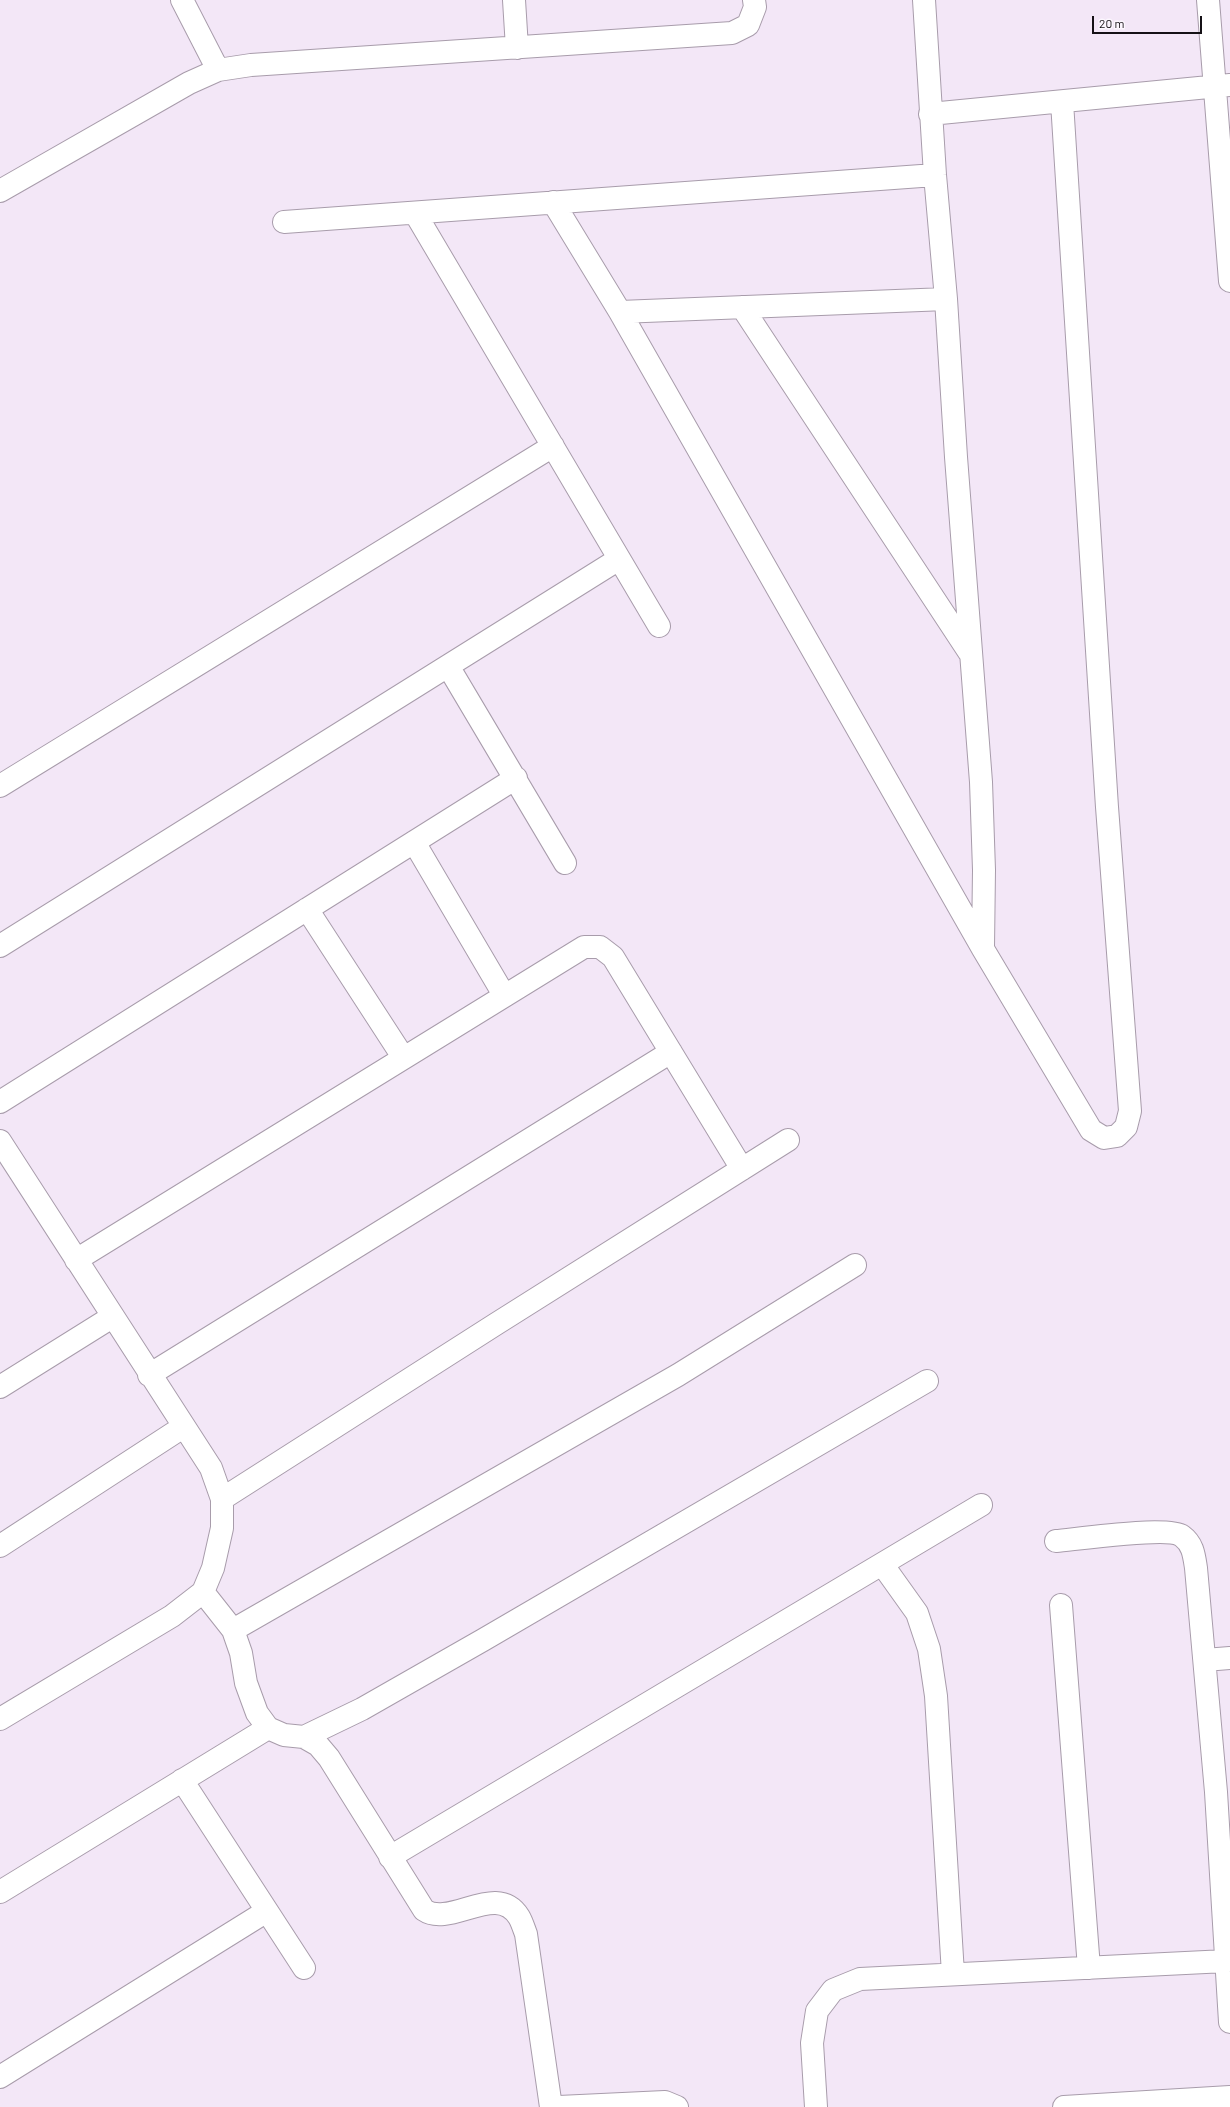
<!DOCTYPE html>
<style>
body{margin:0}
#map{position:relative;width:1230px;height:2107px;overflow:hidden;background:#f3e7f7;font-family:Barlow,sans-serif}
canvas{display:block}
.scale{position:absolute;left:1092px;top:16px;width:110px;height:18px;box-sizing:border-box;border:2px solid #151116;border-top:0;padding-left:5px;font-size:12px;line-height:14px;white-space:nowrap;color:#151116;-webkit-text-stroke:3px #fcf7fe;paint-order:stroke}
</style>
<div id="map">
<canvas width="1230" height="2107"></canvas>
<div class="scale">20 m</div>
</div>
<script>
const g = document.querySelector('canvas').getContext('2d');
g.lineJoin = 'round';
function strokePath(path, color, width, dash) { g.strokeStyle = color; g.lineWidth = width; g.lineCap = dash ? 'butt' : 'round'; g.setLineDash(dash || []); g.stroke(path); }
const minor = new Path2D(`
 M182 0 218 70
 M514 0 517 48
 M924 0 935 175 946 299 956 457 981 782 984 870 983 947
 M1208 0 1230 281
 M930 114 1230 85
 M0 191 189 83 218 70 251 65 732 33 748 25 755 7 754 0
 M553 202 620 312 983 949 1091 1130 1104 1138 1117 1136 1126 1127 1130 1111 1107 807 1062 102
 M415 213 659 626
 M284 222 935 175
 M742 307 969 652
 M620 312 946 299
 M448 666 565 863
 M0 786 553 446
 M414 842 504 995
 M307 909 403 1057
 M0 946 619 559
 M0 1102 516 778
 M0 1141 211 1468 222 1499V1528L213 1568 203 1592 172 1616 0 1719
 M76 1260 584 947H600L613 957 742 1169
 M149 1375 671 1052
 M0 1387 112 1317
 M222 1499 496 1324 788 1140
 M1056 1541C1078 1539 1168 1526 1182 1536 1193 1544 1194 1555 1196 1568L1216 1792 1230 2022
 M0 1546 183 1427
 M882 1564 917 1613 929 1649 936 1696 953 1974
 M203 1592 233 1630 241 1653 246 1683 257 1713 268 1728 284 1735 304 1737 318 1745 329 1758 424 1910C450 1928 497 1881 519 1917 522 1922 524 1929 526 1934L551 2107
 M1061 1605 1089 1968
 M233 1630 678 1375 855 1265
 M1205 1660 1230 1658
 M304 1737 362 1709 483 1640 927 1381
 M182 1780 304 1968
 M390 1857 981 1505
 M0 1892 268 1728
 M0 2077 267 1911
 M559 2107 665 2102 677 2107
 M816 2107 812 2043 817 2011 833 1990 860 1979 1226 1961
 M1064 2107 1230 2097`);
strokePath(minor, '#a89cab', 24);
strokePath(minor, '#fff', 22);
</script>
